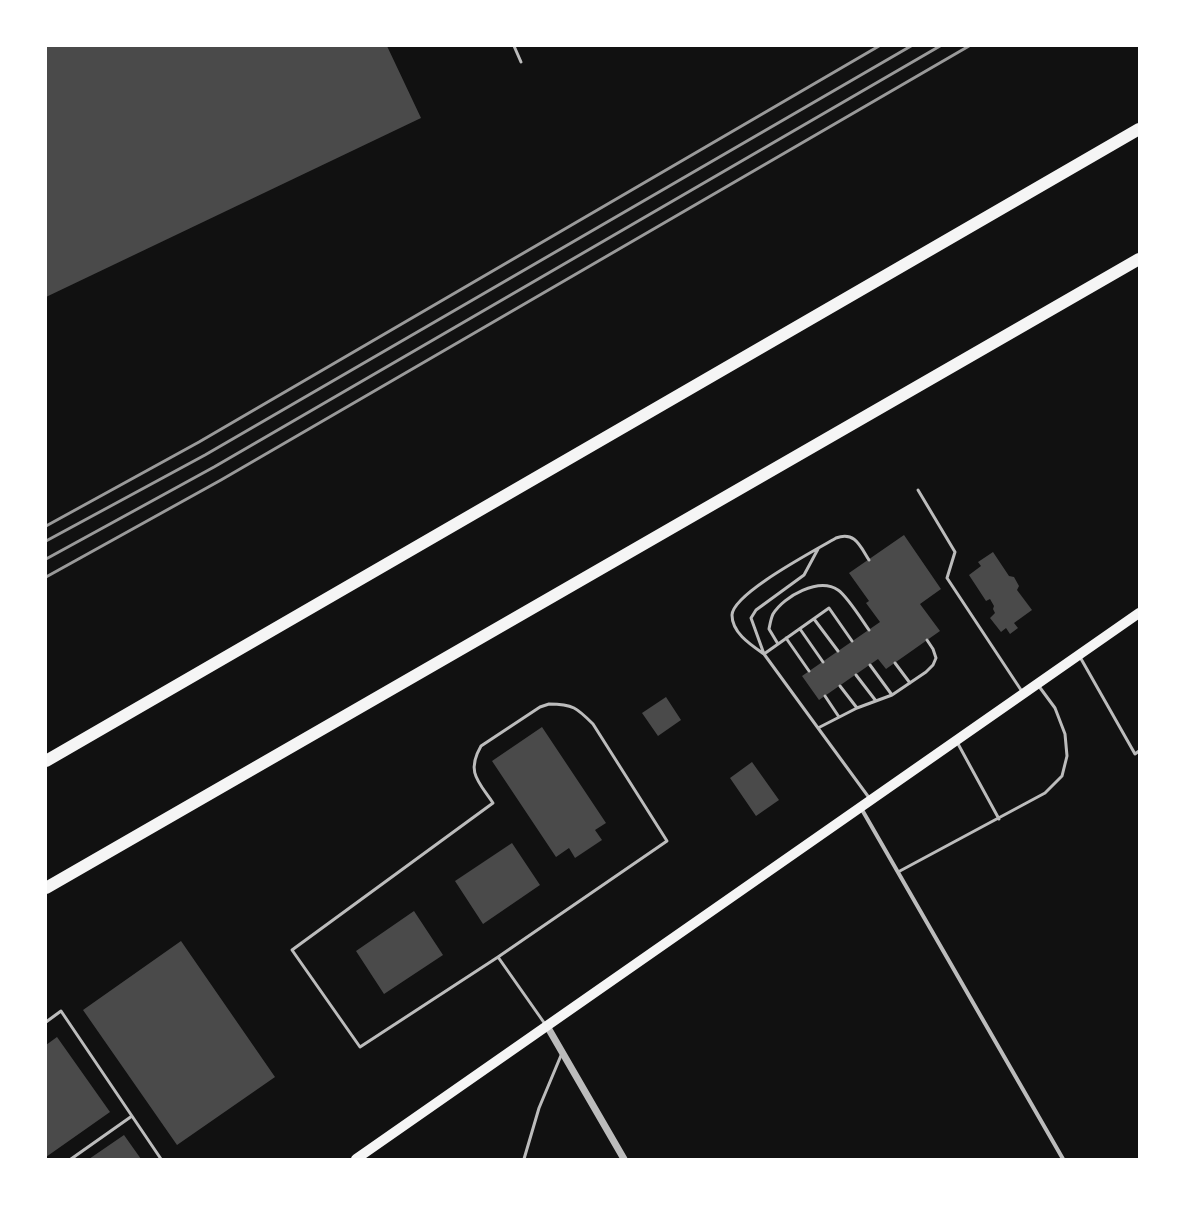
<!DOCTYPE html>
<style>
body{margin:0}
#map{position:relative;width:1185px;height:1205px;overflow:hidden;background:#111;font-family:"Nunito Sans",sans-serif}
canvas{display:block}
.frame{position:absolute;inset:0;border:47px solid #fff;pointer-events:none}
</style>
<div id="map">
<canvas width="1185" height="1205"></canvas>
<div class="frame"></div>
</div>
<script>
const g = document.querySelector('canvas').getContext('2d');
g.lineJoin = 'round';
function fill(path, color) { g.fillStyle = color; g.fill(path, 'evenodd'); }
function strokePath(path, color, width, dash) { g.strokeStyle = color; g.lineWidth = width; g.lineCap = dash ? 'butt' : 'round'; g.setLineDash(dash || []); g.stroke(path); }
fill(new Path2D(`
 M46 46H387L421 118 46 297Z
 M904 535 941 589 920 604 940 631 886 669 878 659 819 700 802 676 880 622 866 603 869 601 849 573Z
 M993 552 1009 576 1014 577 1019 586 1017 590 1032 610 1014 623 1018 628 1010 634 1006 628 1001 632 990 618 995 613 993 609 994 606 990 599 986 601 969 575 981 566 978 562Z
 M666 697 681 720 658 736 642 713Z
 M542 727 606 823 595 830 602 840 575 858 569 848 556 857 492 761Z
 M752 762 779 800 756 816 730 778Z
 M512 843 540 885 483 924 455 881Z
 M414 911 443 955 384 994 356 951Z
 M181 941 275 1077 177 1145 83 1010Z
 M57 1037 110 1112 46 1157V1045Z
 M124 1135 141 1159H89Z`), '#4a4a4a');
strokePath(new Path2D(`
 M514 46 521 62
 M918 490 955 552 947 578 1023 693
 M818 549 804 575 756 610 751 618 764 654 818 728
 M814 619 838 651
 M800 629 823 662
 M786 638 809 671
 M778 644 769 629C770 624 771 618 773 614 784 596 819 577 838 590 847 596 862 620 869 630
 M764 654C751 645 732 633 732 615 733 593 816 550 836 538 855 531 860 546 869 560
 M764 654 829 608 852 641
 M1080 657 1135 754 1139 751
 M895 663 910 683
 M870 665 892 695
 M856 675 876 701
 M840 686 857 708
 M825 696 839 717
 M549 704C573 704 577 708 593 724L667 841 498 957 360 1047 292 950 493 803C478 781 466 772 481 746L540 707Z
 M957 742 999 819
 M870 799 818 728 857 708 892 695 926 672 933 665 936 658 933 649 927 640
 M898 872 1045 793 1062 776 1067 756 1065 734 1055 708 1038 685
 M498 957 545 1024
 M46 1022 61 1011 161 1159
 M71 1159 132 1116
 M524 1159 539 1108 562 1053`), '#bcbcbc', 3);
strokePath(new Path2D(`
 M861 808 1063 1159`), '#bcbcbc', 4);
strokePath(new Path2D(`
 M547 1026 624 1159`), '#bcbcbc', 7);
strokePath(new Path2D(`
 M356 1159 1139 613`), '#f5f5f5', 10);
strokePath(new Path2D(`
 M46 761 1139 129
 M46 888 1139 259`), '#f5f5f5', 12);
strokePath(new Path2D(`
 M46 526 199 442 879 46
 M46 541 205 455 911 46
 M46 559 214 467 940 46
 M46 577 221 480 969 46`), '#9a9a9a', 3);
</script>
